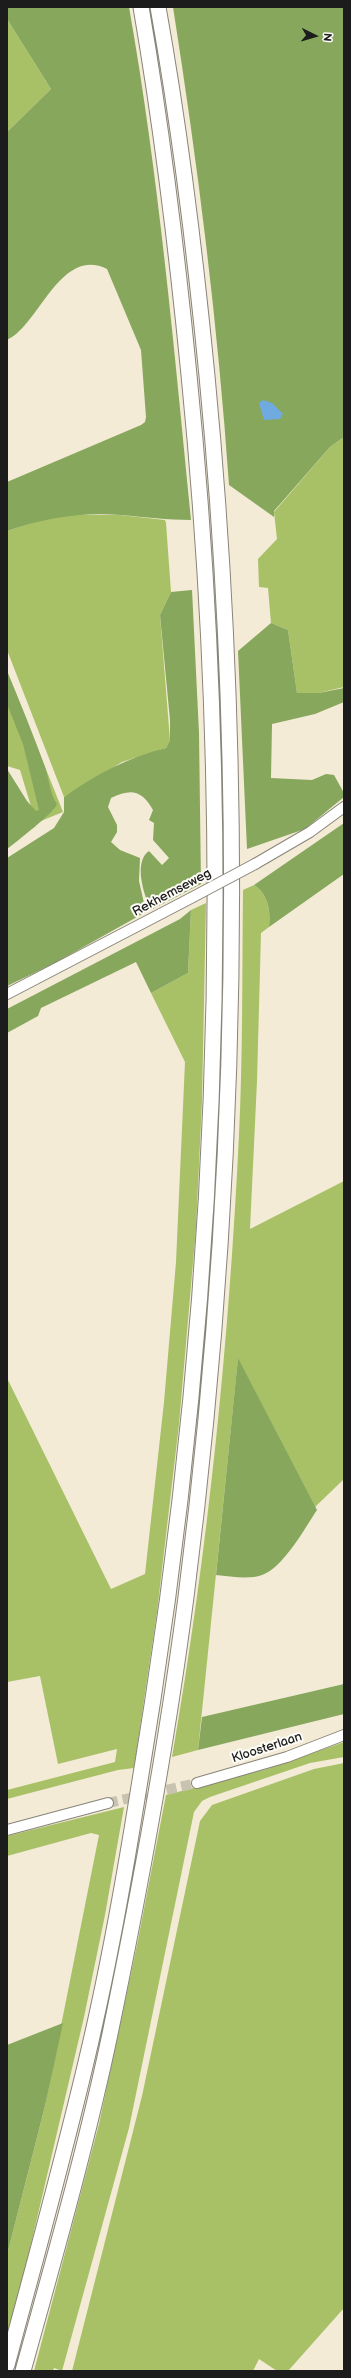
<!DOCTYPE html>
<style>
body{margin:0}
#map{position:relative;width:351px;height:2378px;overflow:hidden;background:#f3ebd6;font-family:"Balsamiq Sans",sans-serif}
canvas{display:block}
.frame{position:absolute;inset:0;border:8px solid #1c1c1c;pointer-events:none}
.north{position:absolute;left:295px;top:16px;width:40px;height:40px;-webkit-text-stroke:3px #fdfcf7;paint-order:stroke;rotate:95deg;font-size:11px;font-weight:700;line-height:16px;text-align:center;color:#1c1c1c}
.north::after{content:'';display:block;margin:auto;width:14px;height:18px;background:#1c1c1c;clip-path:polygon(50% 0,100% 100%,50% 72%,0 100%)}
</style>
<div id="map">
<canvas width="351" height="2378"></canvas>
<div class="frame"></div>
<div class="north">N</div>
</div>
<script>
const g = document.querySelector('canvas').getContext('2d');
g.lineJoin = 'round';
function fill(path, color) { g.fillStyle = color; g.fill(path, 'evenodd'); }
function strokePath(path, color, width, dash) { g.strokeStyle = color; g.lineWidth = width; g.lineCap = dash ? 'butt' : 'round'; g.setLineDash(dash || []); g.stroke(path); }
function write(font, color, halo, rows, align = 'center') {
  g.font = font + ' "Balsamiq Sans",sans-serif'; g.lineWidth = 4; g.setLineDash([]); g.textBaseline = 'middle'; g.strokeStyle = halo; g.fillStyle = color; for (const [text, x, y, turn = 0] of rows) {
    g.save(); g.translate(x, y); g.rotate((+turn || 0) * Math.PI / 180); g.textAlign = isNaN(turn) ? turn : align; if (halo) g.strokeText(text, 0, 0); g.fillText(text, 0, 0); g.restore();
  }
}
fill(new Path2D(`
 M7 19 51 89 7 132Z
 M344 437V687L319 693H297L288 630 271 623 268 588 259 587 258 559 277 539 274 512 330 447Z
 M69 515H120L165 520 166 523 171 592 160 615 170 740 166 748 122 762 64 797 7 650V531L43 519Z
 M7 671 63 812 36 823 20 770 7 766Z
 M254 885C268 894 271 911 269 927L261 933 257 1081 250 1229 344 1181V1479L315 1507 238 1359 198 1750 172 1757C208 1552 229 1343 239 1135 243 1054 242 972 243 890Z
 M206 903 202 1101 196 1228 179 1424 157 1612 134 1768 118 1770 7 1799V1790L115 1762 117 1749 58 1764 40 1676 7 1682V1378L111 1589 145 1574 164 1402 176 1262 185 1062 151 993 188 973 191 910Z
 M344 1742V1757L310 1763 210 1797 202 1801 194 1812 129 2128 62 2371 54 2368 53 2371H34L99 2124 138 1940 166 1795 267 1769Z
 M344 1763V2308L288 2371H277L259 2359 253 2371H72L142 2096 200 1821 212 1805 314 1769Z
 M124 1807 105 1915 84 2017 18 2300 7 2339V2255L45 2106 99 1835 91 1833 7 1856V1836Z`), '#a8c167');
fill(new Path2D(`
 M7 7H129C159 177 174 348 191 520 167 520 145 517 121 515 81 512 44 518 7 531V482L141 425 145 422 146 417 141 350 107 269C60 246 39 326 7 340V132L51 89 7 19Z
 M173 7H344V437L330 447 274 511V517L229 485C218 325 198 166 173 7Z
 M192 590 199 733 201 884 151 910C144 895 133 862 149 851L162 865 169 858 153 840 154 823 149 820 153 810C142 790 131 788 111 798L108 807 117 825V832L111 842 120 850 140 858 139 881 146 912 53 964 7 986V858L54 828 64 812V797C96 774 129 757 166 748L170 740V720L160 615 171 592Z
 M271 623 288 630 297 693H319L344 688V702L315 714 272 724 271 778 312 780 326 774 334 775 344 793V797L305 829 247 849 238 651Z
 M7 671C20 702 33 734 45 767 49 778 50 795 57 804 55 812 16 842 7 849V769L27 801 36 811 39 810 23 744 7 704Z
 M344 823V874L269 927C271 911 268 894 254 885Z
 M191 910 188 973 151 993 136 962 41 1008 38 1016 7 1033V1009L180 919Z
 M238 1358 317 1510C305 1528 283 1568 262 1575 248 1580 230 1576 216 1575Z
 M344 1684V1714L198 1750 202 1717Z
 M63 2023 45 2106 7 2255V2045Z`), '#86a75c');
fill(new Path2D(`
 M263 400 272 403 283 414 280 419 264 420 259 403Z`), '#6faae0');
strokePath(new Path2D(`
 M344 1684V1686`), '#6faae0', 2.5);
strokePath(new Path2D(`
 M108 1803 197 1783`), '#c8c2b1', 10, [10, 5]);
const minor = new Path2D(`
 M255 864 310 832 344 807
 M7 994 191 898
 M197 1783 287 1757 344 1735
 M7 1830 108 1803`);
const highway = new Path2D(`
 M7 2365C36 2257 66 2150 91 2041 117 1928 135 1813 153 1699 221 1261 233 816 189 375 177 252 162 129 141 7
 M23 2371C54 2259 86 2148 110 2034 140 1889 167 1743 186 1597 238 1192 246 782 207 376 195 252 180 129 158 7`);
strokePath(minor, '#888479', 12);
strokePath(highway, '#888479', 17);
strokePath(minor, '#fff', 10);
strokePath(highway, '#fff', 15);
const minorBridge = new Path2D(`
 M191 898 255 864`);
strokePath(minorBridge, '#888479', 12, []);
strokePath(minorBridge, '#fff', 10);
write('13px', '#1c1c1c', '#fdfcf7', [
 ["Rekhemseweg",172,893,-28],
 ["Kloosterlaan",267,1748,-18]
]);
</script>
